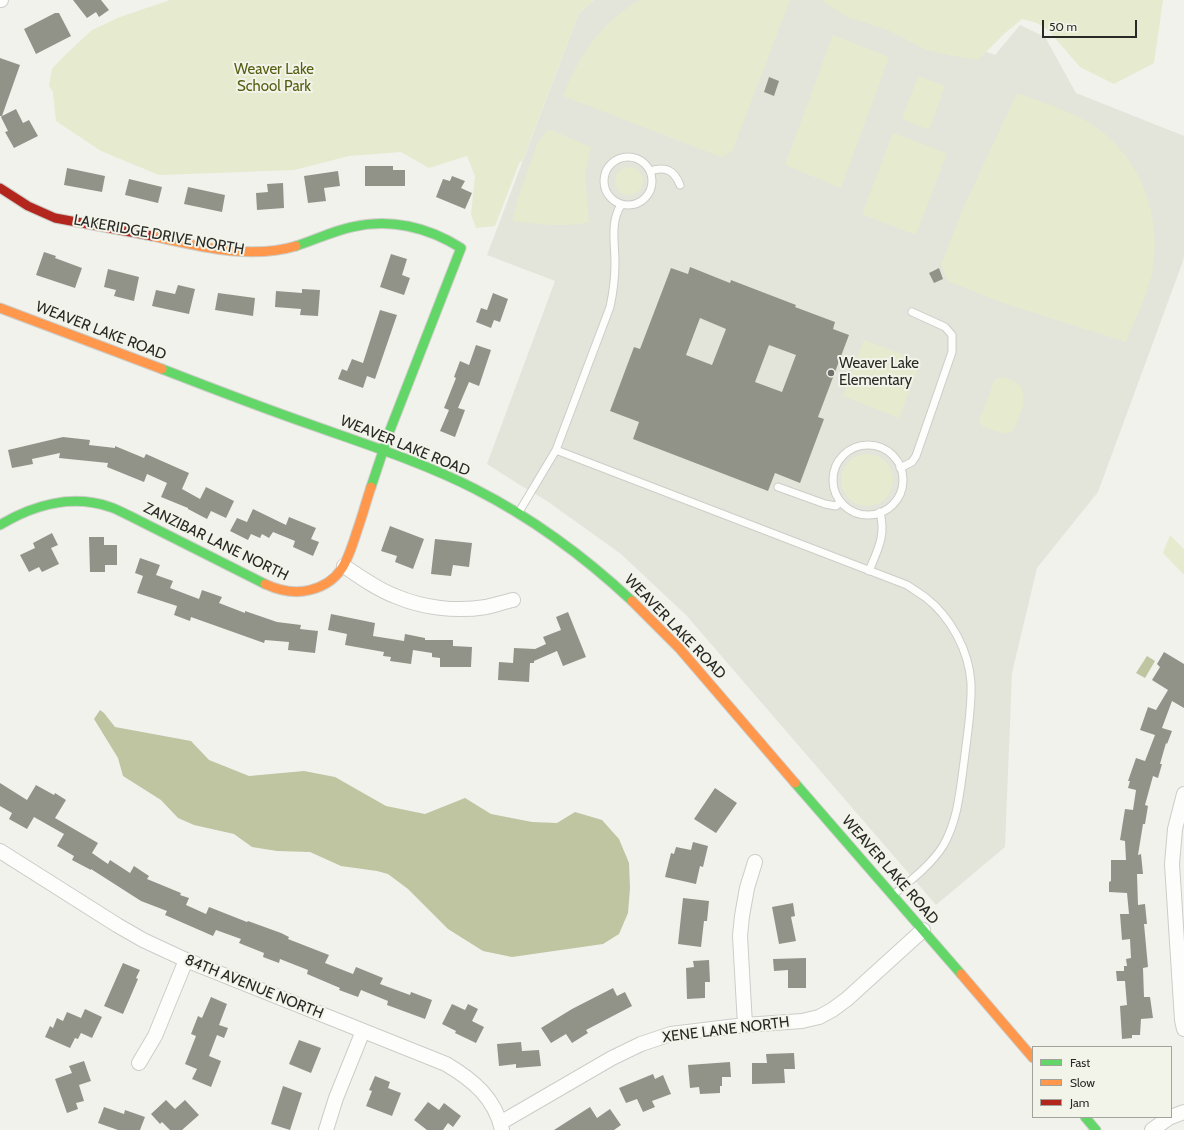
<!DOCTYPE html>
<style>
body{margin:0}
#map{position:relative;width:1184px;height:1130px;overflow:hidden;background:#f1f2ec;font-family:Cabin,sans-serif}
canvas{display:block}
.legend{position:absolute;left:1032px;top:1046px;width:140px;height:72px;box-sizing:border-box;background:#f2f4ea;border:1px solid #a2a39c;margin:0;padding:5px 7px;list-style:none;font-size:12px;color:#292a26}
.legend li{display:flex;align-items:center;gap:8px;height:20px}
.legend b{width:20px;border:1px solid #a2a39c}
.scale{position:absolute;left:1042px;top:20px;width:95px;height:18px;box-sizing:border-box;border:2px solid #292a26;border-top:0;padding-left:5px;font-size:12px;line-height:14px;white-space:nowrap;color:#292a26;-webkit-text-stroke:3px #f2f4ea;paint-order:stroke}
</style>
<div id="map">
<canvas width="1184" height="1130"></canvas>
<ul class="legend">
<li><b style="height:5px;background:#63d668"></b>Fast</li>
<li><b style="height:5px;background:#ff974d"></b>Slow</li>
<li><b style="height:5px;background:#b3261e"></b>Jam</li>
</ul>
<div class="scale">50 m</div>
</div>
<script>
const g = document.querySelector('canvas').getContext('2d');
g.lineJoin = 'round';
function fill(path, color) { g.fillStyle = color; g.fill(path, 'evenodd'); }
function strokePath(path, color, width, dash) { g.strokeStyle = color; g.lineWidth = width; g.lineCap = dash ? 'butt' : 'round'; g.setLineDash(dash || []); g.stroke(path); }
function write(font, color, halo, rows, align = 'center') {
  g.font = font + ' Cabin,sans-serif'; g.lineWidth = 4; g.setLineDash([]); g.textBaseline = 'middle'; g.strokeStyle = halo; g.fillStyle = color; for (const [text, x, y, turn = 0] of rows) {
    g.save(); g.translate(x, y); g.rotate((+turn || 0) * Math.PI / 180); g.textAlign = isNaN(turn) ? turn : align; if (halo) g.strokeText(text, 0, 0); g.fillText(text, 0, 0); g.restore();
  }
}
fill(new Path2D(`
 M594 0H858L995 55 1020 25 1045 37 1076 93 1184 136V255L1183 261 1098 492 1037 568 1012 673 1005 847 936 905 686 615 621 554 547 501 520 485 487 464 555 281 487 255 579 13Z`), '#e3e5da');
fill(new Path2D(`
 M170 0H594L579 13 522 162 520 161 495 226 476 228 471 214 475 176 467 156 429 168 401 152 349 156 294 170 159 175 101 151 56 121 53 92 49 86 52 69 63 57 92 30 120 17Z
 M639 0H790L732 152 721 157 563 96C579 55 601 23 639 0Z
 M821 0H1163L1154 63 1114 84 1080 67 1048 30 1037 23 1022 19 1004 34 978 60 953 56 926 50 888 30 847 17Z
 M833 35 889 57 841 188 785 165Z
 M918 76 945 86 929 130 902 119Z
 M1017 93C1046 104 1080 113 1105 134 1143 166 1161 218 1153 268 1149 293 1135 318 1126 342L1003 303 948 281 941 265 964 206Z
 M548 129 591 147 585 175 589 222C563 228 537 224 512 221L519 195 538 142Z
 M893 133 947 153 916 235 862 214Z
 M615 181a14 14 0 1 1 28 0a14 14 0 1 1-28 0Z
 M864 340 921 361 899 418 843 396Z
 M1003 377C1022 384 1024 384 1023 406 1011 437 1015 438 982 426L979 421 995 379Z
 M841 480a26 26 0 1 1 52 0a26 26 0 1 1-52 0Z
 M1170 535 1184 549V575L1163 553Z`), '#e6eace');
fill(new Path2D(`
 M1147 656 1155 661 1145 678 1136 673Z
 M100 710 104 713 115 727 191 741 209 760 249 776 304 771 335 777 386 806 425 814 465 798 491 814 532 822 557 823 575 812 602 820 619 839 629 863 630 888 628 913 619 934 603 944 512 957 483 951 448 929 408 889 388 874 377 871 341 866 310 852 277 851 252 847 234 834 194 825 178 818 161 800 123 776 118 758 94 719Z`), '#bfc4a1');
fill(new Path2D(`
 M73 0H101L109 10 99 17 96 12 87 18Z
 M55 13H59L71 36 36 54 24 29Z
 M0 58 20 65 2 116 16 109 23 123 29 120 38 136 14 148 5 132 8 131 1 117 2 116H0Z
 M769 77 779 81 774 96 764 92Z
 M365 166H393V170H405V186H365Z
 M67 168 105 176 102 192 64 185Z
 M338 171 340 186 324 188 326 201 308 203 304 176Z
 M452 176 465 181 461 188 472 193 465 209 436 197 443 179 450 181Z
 M129 179 162 187 158 203 125 195Z
 M283 183 284 208 257 210 256 193 268 192 267 184Z
 M188 187 225 195 222 212 184 204Z
 M44 252 56 256 55 258 82 268 75 288 36 275Z
 M391 254 407 259 402 275 410 278 404 295 380 287Z
 M690 267 730 283 731 280 796 305 795 307 835 322 833 329 849 335 818 417 824 419 800 483 775 473 768 491 633 439 639 422 610 411 634 347 640 349 671 268 688 274ZM700 318 726 329 712 365 686 355ZM769 345 796 355 782 392 755 382Z
 M939 268 943 279 934 283 929 273Z
 M108 269 139 277 134 301 114 296 116 290 104 287Z
 M178 285 195 289 189 314 152 306 156 290 175 294Z
 M302 289 320 290 318 316 300 315 301 309 275 307 276 291 302 293Z
 M218 293 255 298 253 316 215 310Z
 M493 293 508 299 500 322 494 320 491 328 476 322 481 308 487 310Z
 M380 310 397 315 375 379 367 376 363 388 338 379 342 369 347 371 352 359 363 363Z
 M476 345 491 350 479 386 469 382 458 408 465 410 455 437 440 431 449 410 444 408 456 378 454 377 460 361 469 365Z
 M63 437 90 440 89 445 115 448V446L144 458 146 454 189 473 182 489 200 499 206 487 234 501 226 518 211 511 207 519 188 509V508L161 497 167 483 147 474 144 482 107 467 108 463 59 458 60 453 32 459 33 464 12 468 8 450Z
 M253 509 286 525 289 517 316 528 311 539 319 542 313 556 293 547 295 541 273 532 269 538 262 534 260 538 251 534 248 540 230 531 237 518 247 522Z
 M390 526 424 539 413 569 395 562 397 556 381 551Z
 M52 533 58 545 51 548 59 564 42 572 39 567 29 572 20 555 35 548 33 543Z
 M89 537H104V545H117V565H105V572H90Z
 M435 539 472 543 469 567 453 565 451 576 431 574Z
 M140 558 160 565 156 575 173 581 170 588 199 599 202 590 222 597 219 603 245 613V611L277 622 301 625 300 629 318 631 315 653 288 650 289 642 265 640 264 643 191 617 190 621 174 615 177 606 137 593 143 576 135 573Z
 M568 612 586 657 563 666 557 651 534 661V663H530L529 682 498 680 499 662 513 663 514 648 535 649 546 644 543 637 561 630 556 617Z
 M331 614 375 623 373 636 404 641 405 634 425 638V640H453V646L472 647 471 667H440V658L432 657V653L413 650 411 664 390 661 391 657 383 656 384 652 345 645 347 634 328 630Z
 M1164 652 1184 664V708L1172 701 1162 728 1172 731 1167 744 1166 743 1160 764H1162L1158 778 1153 776 1145 805 1148 806 1145 824H1143L1138 855 1141 854 1143 874H1137L1138 905 1145 904 1147 924H1144L1148 967 1143 968 1144 997H1150L1153 1018 1141 1019 1140 1035H1132V1038L1122 1039 1120 1006 1127 1005 1125 981H1117L1116 971H1124V966H1127L1126 959 1131 958 1130 939 1122 940 1120 914H1129L1127 893 1109 892V882L1111 881V860H1126L1125 841 1120 840 1125 809 1133 810 1136 790 1128 788 1130 781H1128L1136 758 1145 761 1155 735 1140 730 1148 707 1156 710 1168 690 1152 680 1160 667 1157 664Z
 M0 783 27 800 36 785 54 795 55 793 66 800 55 818 98 843 92 853 108 864 110 860 130 873 134 866 149 876 147 879 181 893 180 895 189 898 186 905 206 914 209 907 247 922 248 921 281 933 289 937 288 939 329 955 325 963 353 974 356 967 383 978 380 984 410 995 411 992 432 1000 425 1019 387 1005 388 1001 361 990 358 997 339 990 340 988 307 974 308 970 280 959 279 963 263 957 264 953 239 943 241 939 216 930 213 936 165 915 167 911 141 901 91 869V870L72 860 74 856 57 846 64 834 34 817 27 829 9 819 12 813 0 806Z
 M715 788 737 803 716 833 694 819Z
 M693 842 708 846 703 867 700 866 696 884 665 877 671 853 674 854 676 847 691 850Z
 M683 898 709 901 707 921H704L701 947 678 944Z
 M793 903 795 916 791 917 796 941 779 944 772 907Z
 M806 958V988H788V970L774 971 773 959Z
 M709 960 710 982H705V998L687 999 686 968 694 967 693 961Z
 M123 963 140 970 136 978 138 979 123 1014 104 1006Z
 M613 988 617 996 625 992 632 1006 586 1030 588 1033 572 1043 566 1034 551 1043 541 1028 572 1009Z
 M211 997 227 1004 219 1025 228 1028 224 1038 217 1035 209 1056 221 1061 211 1087 192 1079 197 1069 185 1064 196 1036 191 1034 198 1016 202 1018Z
 M452 1004 465 1010 468 1004 478 1009 472 1021 484 1027 476 1043 455 1033 456 1031 442 1024Z
 M85 1009 102 1017 92 1038 81 1033 78 1039 75 1038 70 1048 45 1037 50 1026 53 1028 57 1018 63 1021 67 1012 81 1018Z
 M299 1040 321 1048 311 1073 289 1064Z
 M521 1042 522 1051 539 1050 541 1066 516 1068V1064L499 1066 497 1044Z
 M794 1053 795 1069H784L785 1083 752 1084V1063H767L766 1054Z
 M84 1061 91 1081 79 1085 84 1101 76 1103 78 1109 67 1113 55 1079 72 1073 69 1066Z
 M730 1062 731 1077H722V1086H720V1093L700 1094 699 1087 690 1088 688 1065Z
 M653 1074 655 1079 663 1075 671 1094 652 1101 655 1107 643 1112 637 1099 626 1103 619 1088Z
 M375 1076 390 1082 388 1088 401 1093 392 1116 366 1106 372 1091 369 1090Z
 M283 1086 302 1093 290 1130 271 1124Z
 M166 1100 175 1109 185 1100 199 1115 182 1130H170L162 1122 160 1124 151 1114Z
 M428 1102 439 1110 444 1103 461 1116 453 1127 448 1123 443 1130H427L414 1120Z
 M104 1107 124 1114 125 1110 145 1117 140 1130H118L98 1123Z
 M590 1107 597 1118 610 1109 621 1125 614 1130H554Z`), '#929388');
const lane = new Path2D(`
 M604 181a24 24 0 1 1 48 0a24 24 0 1 1-48 0Z
 M650 171C666 166 674 170 680 185
 M833 480a35 35 0 1 1 70 0a35 35 0 1 1-70 0Z
 M556 450 907 585C913 589 919 593 925 597 951 617 969 651 971 683 972 709 967 736 964 762 960 791 958 820 943 846 931 865 910 881 893 895
 M900 468 912 462 916 456 952 352V335L945 327 912 312
 M778 487 825 504 836 506 840 502
 M519 512 556 450 610 307C613 293 615 278 615 263 615 243 610 222 621 205
 M869 571C878 549 886 536 880 512`);
const street = new Path2D(`
 M0 0H1
 M344 566C360 577 377 589 395 596 423 608 456 612 486 607 495 605 504 602 513 600
 M1184 794 1175 829 1172 864 1182 1020 1184 1029
 M0 851 117 925 143 940 186 960 446 1064C473 1080 495 1098 502 1130
 M745 1025 740 936 742 916 747 888 755 862
 M139 1063 155 1036 186 960
 M1171 1117 1184 1112
 M500 1123 612 1058 641 1044 671 1034 745 1025 802 1021 819 1017 832 1010 847 999 923 930
 M326 1130 336 1098 363 1031
 M1152 1130 1170 1117`);
const fast = new Path2D(`
 M296 246C315 240 333 231 352 227 390 218 428 227 461 248L390 430 371 487
 M162 369C211 388 260 407 309 424 365 444 422 462 475 489 532 518 585 557 632 601
 M0 525C33 505 72 494 110 507 117 509 123 513 130 516L265 584
 M795 783 961 974
 M1085 1117 1096 1130`);
const slow = new Path2D(`
 M152 236C198 246 250 260 296 246
 M0 308 162 369
 M265 584C280 591 294 594 310 590 342 582 348 559 357 531 362 517 366 502 371 487
 M632 601 679 648 795 783
 M961 974 1033 1058`);
const jam = new Path2D(`
 M0 188 28 206 55 218 152 236`);
strokePath(lane, '#cccdc8', 9);
strokePath(street, '#cccdc8', 16);
strokePath(fast, '#cccdc8', 11);
strokePath(slow, '#cccdc8', 11);
strokePath(jam, '#cccdc8', 11);
strokePath(lane, '#fdfdfc', 7);
strokePath(street, '#fdfdfc', 14);
strokePath(fast, '#63d668', 9);
strokePath(slow, '#ff974d', 9);
strokePath(jam, '#b3261e', 9);
for (const [x, y, r, color] of [
 [831,373,4,"#6f706b"]
]) { const dot = new Path2D(); dot.arc(x, y, r, 0, 2 * Math.PI); g.fillStyle = color; g.fill(dot); strokePath(dot, '#f2f4ea', 1.5); }
write('15px', '#575e11', '#f2f4ea', [
 ["Weaver Lake",274,70],
 ["School Park",274,87]
]);
write('15px', '#292a26', '#f2f4ea', [
 ["LAKERIDGE DRIVE NORTH",159,235,10],
 ["WEAVER LAKE ROAD",101,331,21],
 ["WEAVER LAKE ROAD",405,446,22],
 ["ZANZIBAR LANE NORTH",216,542,26],
 ["WEAVER LAKE ROAD",675,627,46],
 ["WEAVER LAKE ROAD",890,870,49],
 ["84TH AVENUE NORTH",254,987,22],
 ["XENE LANE NORTH",726,1030,-7]
]);
write('15px', '#292a26', '#f2f4ea', [
 ["Weaver Lake",839,364],
 ["Elementary",839,381]
], 'left');
</script>
